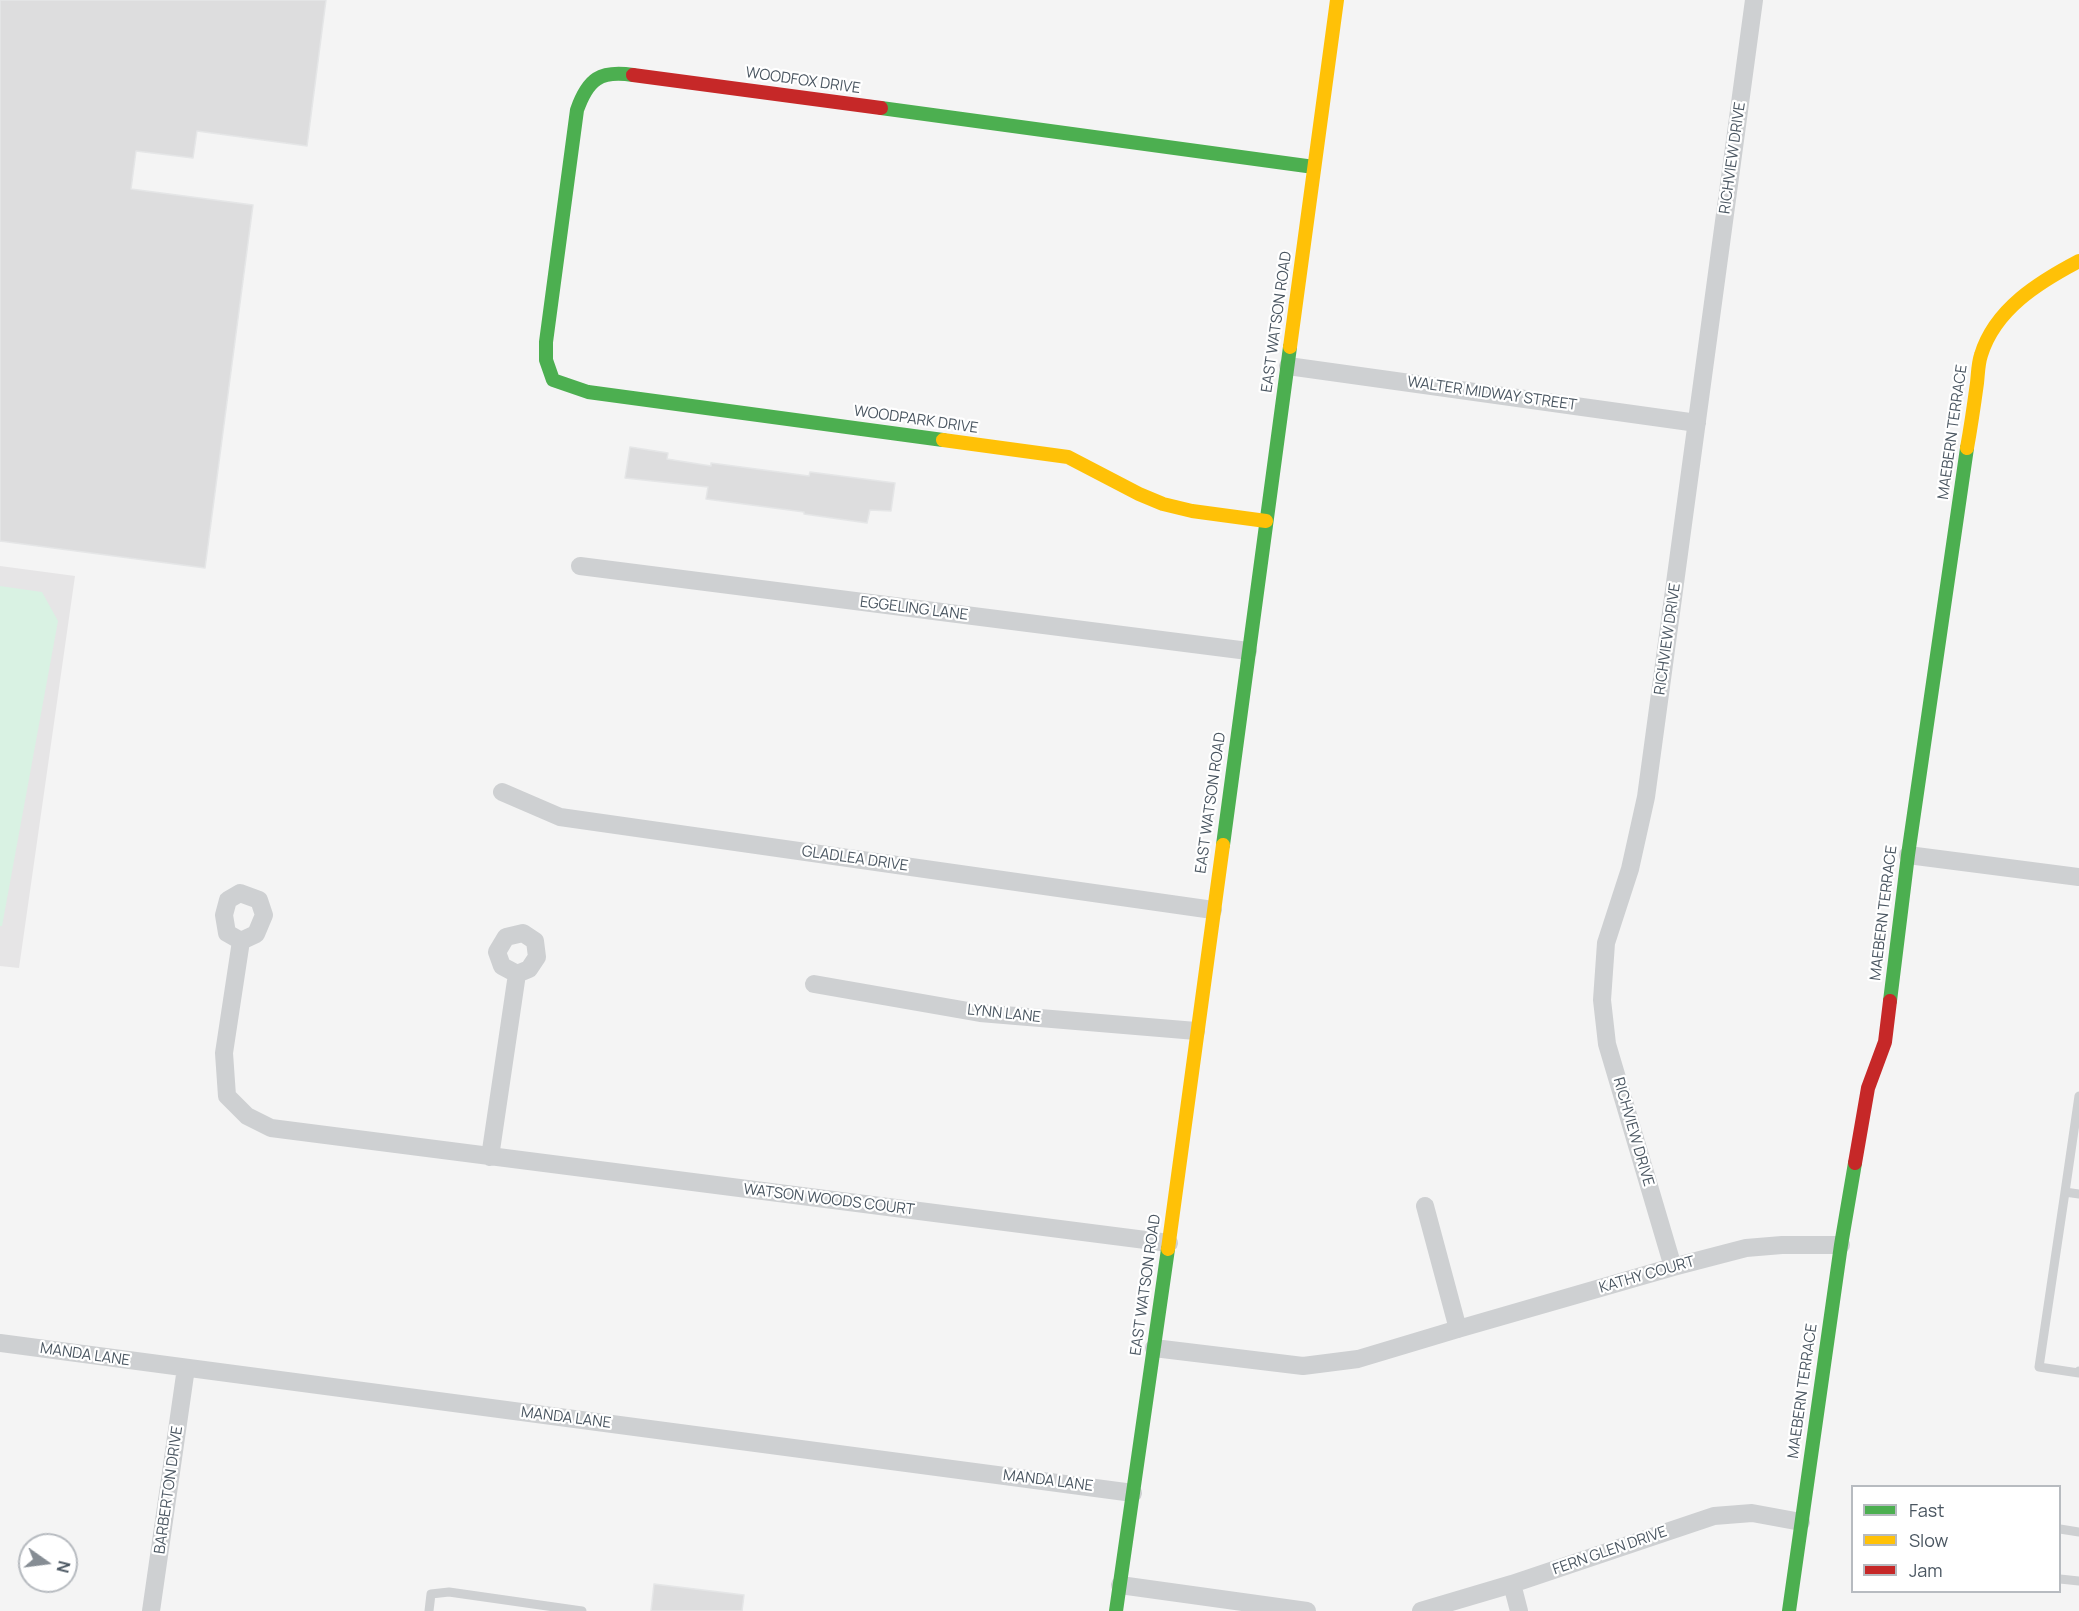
<!DOCTYPE html>
<style>
body{margin:0}
#map{position:relative;width:2079px;height:1611px;overflow:hidden;background:#f4f4f4;font-family:Manrope,sans-serif}
canvas{display:block}
.legend{position:absolute;left:1851px;top:1485px;width:210px;height:108px;box-sizing:border-box;background:#fff;border:2px solid #b7bbc0;margin:0;padding:8px 10px;list-style:none;font-size:18px;color:#4a5661}
.legend li{display:flex;align-items:center;gap:12px;height:30px}
.legend b{width:30px;border:2px solid #b7bbc0}
.north{position:absolute;left:18px;top:1533px;width:60px;height:60px;box-sizing:border-box;background:#fff;border:2px solid #b7bbc0;border-radius:50%;rotate:104deg;font-size:16px;font-weight:700;line-height:24px;text-align:center;color:#4a5661}
.north::after{content:'';display:block;margin:auto;width:21px;height:27px;background:#868d94;clip-path:polygon(50% 0,100% 100%,50% 72%,0 100%)}
</style>
<div id="map">
<canvas width="2079" height="1611"></canvas>
<ul class="legend">
<li><b style="height:8px;background:#4caf50"></b>Fast</li>
<li><b style="height:8px;background:#ffc107"></b>Slow</li>
<li><b style="height:8px;background:#c62828"></b>Jam</li>
</ul>
<div class="north">N</div>
</div>
<script>
const g = document.querySelector('canvas').getContext('2d');
g.lineJoin = 'round';
function fill(path, color) { g.fillStyle = color; g.fill(path, 'evenodd'); }
function strokePath(path, color, width, dash) { g.strokeStyle = color; g.lineWidth = width; g.lineCap = dash ? 'butt' : 'round'; g.setLineDash(dash || []); g.stroke(path); }
function write(font, color, halo, rows, align = 'center') {
  g.font = font + ' Manrope,sans-serif'; g.lineWidth = 4.5; g.setLineDash([]); g.textBaseline = 'middle'; g.strokeStyle = halo; g.fillStyle = color; for (const [text, x, y, turn = 0] of rows) {
    g.save(); g.translate(x, y); g.rotate((+turn || 0) * Math.PI / 180); g.textAlign = isNaN(turn) ? turn : align; if (halo) g.strokeText(text, 0, 0); g.fillText(text, 0, 0); g.restore();
  }
}
fill(new Path2D(`
 M0 566 75 576 19 968 0 966Z`), '#e6e5e6');
fill(new Path2D(`
 M0 586 42 592 58 621 2 926H0Z`), '#d9f2e3');
const building = new Path2D(`
 M0 0H326L307 146 197 131 193 158 136 151 131 189 253 205 205 568 0 541Z
 M630 447 668 453 667 459 711 466V463L809 476 810 472 895 483 891 511 870 510 867 523 804 514V512L706 499 708 487 625 478Z
 M654 1584 744 1595 742 1611H651Z`);
fill(building, '#ddddde');
strokePath(building, '#e5e6e7', 1.5);
strokePath(new Path2D(`
 M2079 1096 2065 1192 2079 1194
 M2065 1192 2039 1367 2079 1373V1371
 M2060 1529 2079 1532
 M2060 1579 2079 1581
 M429 1611 431 1594 449 1592 582 1611`), '#ced0d2', 9);
strokePath(new Path2D(`
 M1288 366 1697 423
 M580 566 1248 651
 M502 792 560 817 1213 910
 M1908 855 2079 877
 M241 941 227 933 224 915 228 900 240 893 259 900 264 915 256 934 241 941 224 1053 227 1096 247 1116 271 1128 1169 1243
 M814 984 980 1013 1196 1031
 M490 1157 517 974 529 969 537 957 535 941 523 933 506 937 497 952 502 966 517 974
 M1425 1206 1458 1329
 M1673 1267 1607 1044 1602 1000 1606 943 1630 869 1646 797 1754 0
 M0 1343 1133 1493
 M1154 1348 1303 1366 1358 1359 1458 1329 1673 1267 1746 1248 1782 1245H1841
 M1512 1584 1519 1611
 M1120 1585 1307 1611
 M151 1611 186 1368
 M1421 1611 1512 1584 1714 1516 1752 1513 1801 1522`), '#ced0d2', 18);
strokePath(new Path2D(`
 M633 75C600 70 588 79 577 110L546 342V360L553 380 588 392 943 440
 M881 108 1314 167
 M1223 845 1290 347
 M1890 1001 1908 855 1967 448
 M1116 1611 1168 1249
 M1789 1611 1841 1245 1855 1163`), '#4caf50', 14);
strokePath(new Path2D(`
 M1290 347 1337 0
 M943 440 1068 457 1139 494 1163 504 1192 511 1266 521
 M1967 448C1971 426 1974 405 1977 383 1978 374 1978 364 1981 355 1995 309 2039 282 2079 261
 M1168 1249 1223 845`), '#ffc107', 14);
strokePath(new Path2D(`
 M633 75 881 108
 M1855 1163 1868 1088 1885 1042 1890 1001`), '#c62828', 14);
write('15px', '#4a5661', '#fff', [
 ["WOODFOX DRIVE",803,81,8],
 ["RICHVIEW DRIVE",1733,158,-82],
 ["EAST WATSON ROAD",1277,322,-82],
 ["WALTER MIDWAY STREET",1492,394,8],
 ["WOODPARK DRIVE",916,420,8],
 ["MAEBERN TERRACE",1953,432,-82],
 ["EGGELING LANE",914,609,7],
 ["RICHVIEW DRIVE",1668,639,-82],
 ["EAST WATSON ROAD",1211,803,-82],
 ["GLADLEA DRIVE",855,859,8],
 ["MAEBERN TERRACE",1884,913,-83],
 ["LYNN LANE",1004,1014,6],
 ["RICHVIEW DRIVE",1633,1132,74],
 ["WATSON WOODS COURT",829,1200,7],
 ["KATHY COURT",1647,1275,-16],
 ["EAST WATSON ROAD",1146,1285,-82],
 ["MANDA LANE",85,1355,8],
 ["MAEBERN TERRACE",1803,1391,-82],
 ["MANDA LANE",566,1418,7],
 ["MANDA LANE",1048,1481,7],
 ["BARBERTON DRIVE",169,1490,-82],
 ["FERN GLEN DRIVE",1610,1551,-19]
]);
</script>
